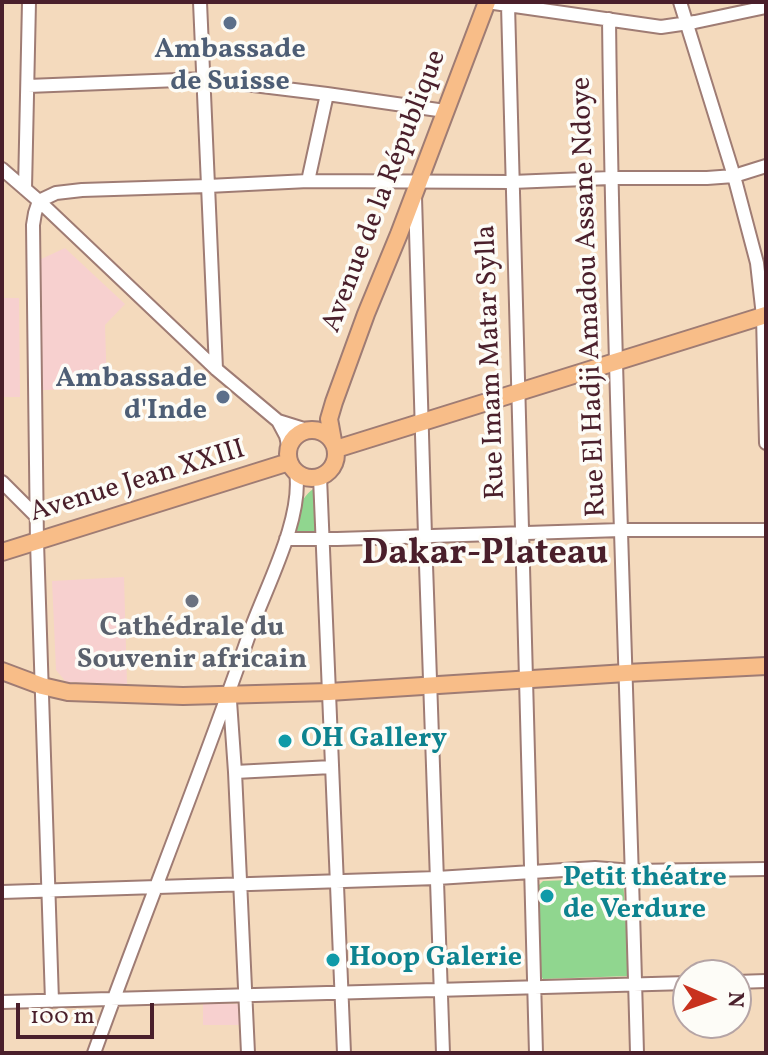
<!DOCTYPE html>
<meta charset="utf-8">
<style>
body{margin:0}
#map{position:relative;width:768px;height:1055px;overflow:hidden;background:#f4dabd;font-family:Vollkorn,serif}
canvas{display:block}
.frame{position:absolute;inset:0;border:4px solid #4a1f2b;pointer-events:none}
.north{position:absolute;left:672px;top:959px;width:80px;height:80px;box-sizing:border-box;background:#fdfcf7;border:2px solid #b5a4a5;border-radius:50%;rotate:92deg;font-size:22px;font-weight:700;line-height:32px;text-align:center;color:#4a1f2b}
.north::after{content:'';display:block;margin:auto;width:28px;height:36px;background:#c8321e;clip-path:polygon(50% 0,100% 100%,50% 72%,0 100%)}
.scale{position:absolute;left:16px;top:1003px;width:138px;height:36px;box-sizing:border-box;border:4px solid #4a1f2b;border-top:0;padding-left:10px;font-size:24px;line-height:28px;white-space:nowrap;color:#4a1f2b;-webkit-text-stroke:6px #fdfcf7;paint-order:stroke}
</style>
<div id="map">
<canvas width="768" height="1055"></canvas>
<div class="frame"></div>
<div class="north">N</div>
<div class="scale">100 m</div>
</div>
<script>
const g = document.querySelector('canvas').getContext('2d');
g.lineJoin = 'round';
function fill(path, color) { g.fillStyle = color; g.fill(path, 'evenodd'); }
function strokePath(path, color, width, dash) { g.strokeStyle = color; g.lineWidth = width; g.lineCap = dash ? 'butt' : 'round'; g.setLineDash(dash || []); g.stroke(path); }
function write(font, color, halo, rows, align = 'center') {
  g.font = font + ' Vollkorn,serif'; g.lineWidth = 7; g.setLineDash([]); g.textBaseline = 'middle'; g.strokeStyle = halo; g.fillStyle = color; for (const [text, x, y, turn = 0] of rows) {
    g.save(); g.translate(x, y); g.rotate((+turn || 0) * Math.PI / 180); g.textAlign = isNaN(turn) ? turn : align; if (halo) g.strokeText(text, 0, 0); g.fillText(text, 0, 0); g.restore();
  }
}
fill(new Path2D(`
 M65 248 125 304 105 325 107 389 41 390 39 260Z
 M2 298H19L20 397H2Z
 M124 577 127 684 66 682 56 670 52 581Z
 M203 1004H241L240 1025H203Z`), '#f7d0cf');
fill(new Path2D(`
 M316 487 319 534 289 532C296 514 300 497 316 487Z
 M623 878 629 976 543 979 540 974 539 885 543 881Z`), '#90d68f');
const minor = new Path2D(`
 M200 2 216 369
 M487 2 661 27 695 22 766 7
 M680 2 734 176 757 263 763 316 766 443
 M508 5 536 1053
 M609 19C613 364 628 708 637 1053
 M28 86 204 79 327 94 445 111
 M2 169 39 201 216 369 278 421 307 430
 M308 181 327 94
 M25 189 29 2
 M415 197 425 536 443 1053
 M278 421 286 436 289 449
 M320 477 344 1053
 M2 482 37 517
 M286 539H337L621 530H766
 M230 701 235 772 248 1053
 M235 772 332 767
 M2 892 437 878 595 868 633 871 766 869
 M736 982 766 981
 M52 1001 37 542 33 225 35 213 39 201 56 193 82 190 208 186 308 181 512 182 610 178H707L734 176 766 166
 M2 1002 688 983
 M94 1053C145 911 202 772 251 629 267 585 303 518 296 472`);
const major = new Path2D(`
 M288 454a24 24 0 1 1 48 0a24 24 0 1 1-48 0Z
 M333 441 329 419 334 402 366 314 399 234 487 2
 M336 449 766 315
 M2 552 289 462
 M2 671 42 686 68 692 183 696 329 692 626 673 766 666`);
strokePath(minor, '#9f7c74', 16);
strokePath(major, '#9f7c74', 20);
strokePath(minor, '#fff', 12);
strokePath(major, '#f8bd88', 16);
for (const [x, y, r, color] of [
 [230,23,8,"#5c6f8a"],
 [223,397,8,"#5c6f8a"],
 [192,601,8,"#6b7280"],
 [285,741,8,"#0f9aa8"],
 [547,896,8,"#0f9aa8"],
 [333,960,8,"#0f9aa8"]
]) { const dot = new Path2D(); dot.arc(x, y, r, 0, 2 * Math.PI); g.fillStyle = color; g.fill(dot); strokePath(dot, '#fdfcf7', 3); }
write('bold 28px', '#4e5e75', '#fdfcf7', [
 ["Ambassade",230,52],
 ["de Suisse",230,84],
 ["Ambassade",207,381,"right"],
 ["d'Inde",207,413,"right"]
]);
write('28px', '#4a1f2b', '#fdfcf7', [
 ["Avenue de la République",386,192,-69],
 ["Rue El Hadji Amadou Assane Ndoye",591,297,-92],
 ["Rue Imam Matar Sylla",493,362,-92],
 ["Avenue Jean XXIII",138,483,-17]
]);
write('bold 28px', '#5b616d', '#fdfcf7', [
 ["Cathédrale du",192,630],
 ["Souvenir africain",192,662]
]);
write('bold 28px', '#0d838f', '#fdfcf7', [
 ["OH Gallery",301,741],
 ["Petit théatre",563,880],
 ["de Verdure",563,912],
 ["Hoop Galerie",349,960]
], 'left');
write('bold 36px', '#4a1f2b', '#fdfcf7', [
 ["Dakar-Plateau",485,556]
]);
</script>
